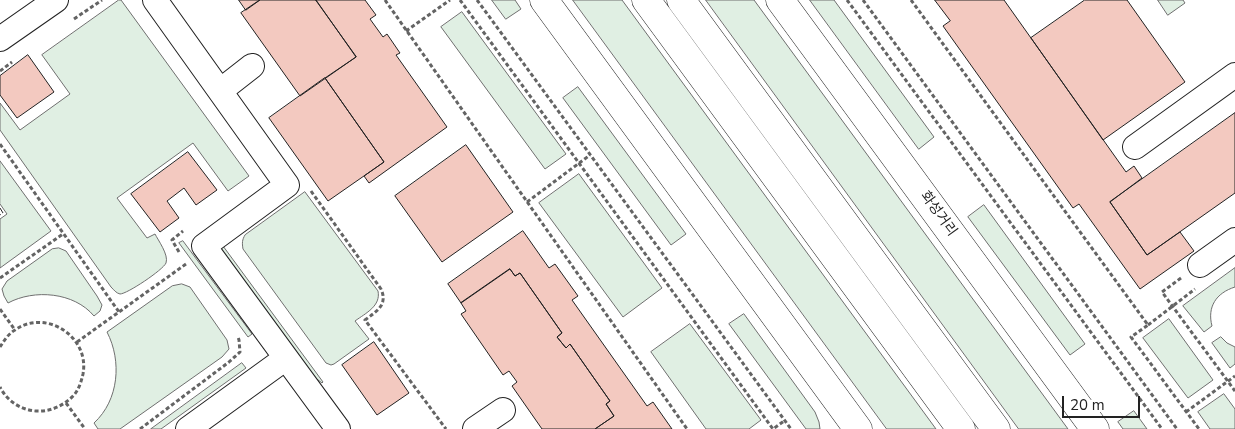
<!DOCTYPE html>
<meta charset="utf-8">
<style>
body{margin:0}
#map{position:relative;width:1235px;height:429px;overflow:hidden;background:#fff;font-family:"Nunito Sans",sans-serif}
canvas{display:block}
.scale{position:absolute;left:1062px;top:396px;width:78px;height:22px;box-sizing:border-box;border:2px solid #222;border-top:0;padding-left:6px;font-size:15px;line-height:18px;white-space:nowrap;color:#222;-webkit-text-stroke:4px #fff;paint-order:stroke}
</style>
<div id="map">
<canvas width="1235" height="429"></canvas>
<div class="scale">20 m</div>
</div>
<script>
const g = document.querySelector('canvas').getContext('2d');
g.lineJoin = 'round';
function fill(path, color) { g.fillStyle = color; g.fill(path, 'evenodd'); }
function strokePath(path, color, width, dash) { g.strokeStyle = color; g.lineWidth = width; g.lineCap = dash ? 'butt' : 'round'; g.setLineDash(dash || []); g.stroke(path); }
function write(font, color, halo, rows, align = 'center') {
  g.font = font + ' "Nunito Sans","Noto Sans KR",sans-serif'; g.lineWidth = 4; g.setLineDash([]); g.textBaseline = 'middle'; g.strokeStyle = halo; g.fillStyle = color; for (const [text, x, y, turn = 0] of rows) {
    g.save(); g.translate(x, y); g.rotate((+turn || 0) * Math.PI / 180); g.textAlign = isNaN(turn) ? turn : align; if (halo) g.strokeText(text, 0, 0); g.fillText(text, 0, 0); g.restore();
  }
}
const green = new Path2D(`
 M119 0H121L249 176 228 191 193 143 117 198 147 238 155 234C158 240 169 255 166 263 163 270 127 294 120 294 116 293 114 290 111 287L0 130V103L20 130 70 94 42 55Z
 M492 0H515L521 9 506 19Z
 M573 0H622L936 429H887Z
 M706 0H754L1068 429H1019Z
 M810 0H834L934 137 919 149Z
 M1158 0H1183L1185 3 1168 15Z
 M462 12 566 154 545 169 441 27Z
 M578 87 686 234 671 245 563 98Z
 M0 161 51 231 0 268V219L7 214 0 204Z
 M579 174 662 288 623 317 539 203Z
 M305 192 378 291C381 306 366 313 355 321L369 339 334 364 331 365 326 363 243 249C242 243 242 240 245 235Z
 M984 205 1085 344 1070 355 968 217Z
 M183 241 252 334 248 337 179 243Z
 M223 246 323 382 322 383 313 376 220 249Z
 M59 248 66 251 97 296 102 305 100 311 94 316C74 292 34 289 8 303L4 296 2 289 7 281 52 249Z
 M1235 268V287C1216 293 1207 307 1212 326L1204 332 1183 306Z
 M182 284 190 287 227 340 229 349 222 357 120 429H98L94 423C119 400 122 361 107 332L172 286Z
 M744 314 815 412 819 422 820 429H806L729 324Z
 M1169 319 1213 380 1188 398 1143 338Z
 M690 324 761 420 749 429H706L651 352Z
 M1221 337 1227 343 1235 347V364L1230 368 1212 343Z
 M242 363 246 368 161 429H151Z
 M1224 394 1235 409V429H1210L1198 412Z
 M1134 411 1147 429H1123L1118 422Z`);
fill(green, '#e0efe3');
strokePath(green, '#6f6f6f', 1);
const building = new Path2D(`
 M239 0H260L246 10Z
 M260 0H316L356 57 300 96 241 13Z
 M316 0H365L376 15 370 19 383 37 387 34 400 53 396 55 447 127 369 183 364 176 384 162 325 78 356 57Z
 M935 0H1004L1126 172 1134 166 1142 178 1110 202 1147 255 1180 232 1194 251 1140 289 1079 204 1073 208 943 26 950 21Z
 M1085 0H1127L1185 82 1103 140 1031 38Z
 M28 55 54 92 17 118 0 95V76Z
 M325 78 384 162 328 201 269 118Z
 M1235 113V193L1147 255 1110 202Z
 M466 145 513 212 442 262 395 196Z
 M188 152 217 190 196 205 184 188 167 201 179 218 160 232 131 194Z
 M523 231 549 268 555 264 578 296 572 300 647 406 653 402 672 429H595L614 416 606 404 610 401 570 344 566 348 557 337 562 333 520 273 515 276 510 269 461 303 448 284Z
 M510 269 515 276 520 273 562 333 557 337 566 348 570 344 610 401 606 404 614 416 595 429H542L512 386 517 382 509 371 503 375 461 314 466 311 461 303Z
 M374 342 409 393 377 415 342 365Z`);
fill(building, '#f3c9c0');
strokePath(building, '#222', 1);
const minor = new Path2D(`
 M155 0 287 185 204 246 338 429
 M0 39 56 0
 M220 91 252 66
 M1135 147 1235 75
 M1200 265 1235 240
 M188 429 286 358
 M475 429 503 410`);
const primary = new Path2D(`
 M544 0 858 429
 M780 0 1095 429`);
const trunk = new Path2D(`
 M646 0 961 429
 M681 0 996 429`);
strokePath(minor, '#222', 26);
strokePath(primary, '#222', 29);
strokePath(trunk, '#222', 29);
strokePath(new Path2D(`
 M385 0 687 429
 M460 0 773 429 784 421
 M477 0 791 429
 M847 0 1162 429
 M863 0 1177 429
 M911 0 1148 325 1131 337 1199 429
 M74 19 102 0
 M406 31 450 0
 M0 71 12 62
 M0 144 119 312
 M311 191 381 289C388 305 377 311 365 320L446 429
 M527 202 590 155
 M179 252 172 240 183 231
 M0 278 63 234
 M1181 278 1162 292 1235 391
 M0 309 15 330
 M1148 325 1195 289
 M77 342 186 264
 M0 347C4 341 8 334 15 330 46 308 90 337 83 374 81 383 78 392 71 398 62 406 50 412 36 411 21 410 7 401 0 387
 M66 403 85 429
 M1186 412 1235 376
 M140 429 229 362 240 352 239 340 238 337`), '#646464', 3, [4, 2.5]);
strokePath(minor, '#fff', 24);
strokePath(primary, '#fff', 28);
strokePath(trunk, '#fff', 28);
strokePath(new Path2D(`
 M0 208 3 213 0 215`), '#222', 1, [6, 2.5]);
write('14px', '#222', '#fff', [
 ["화성거리",938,214,54]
]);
</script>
